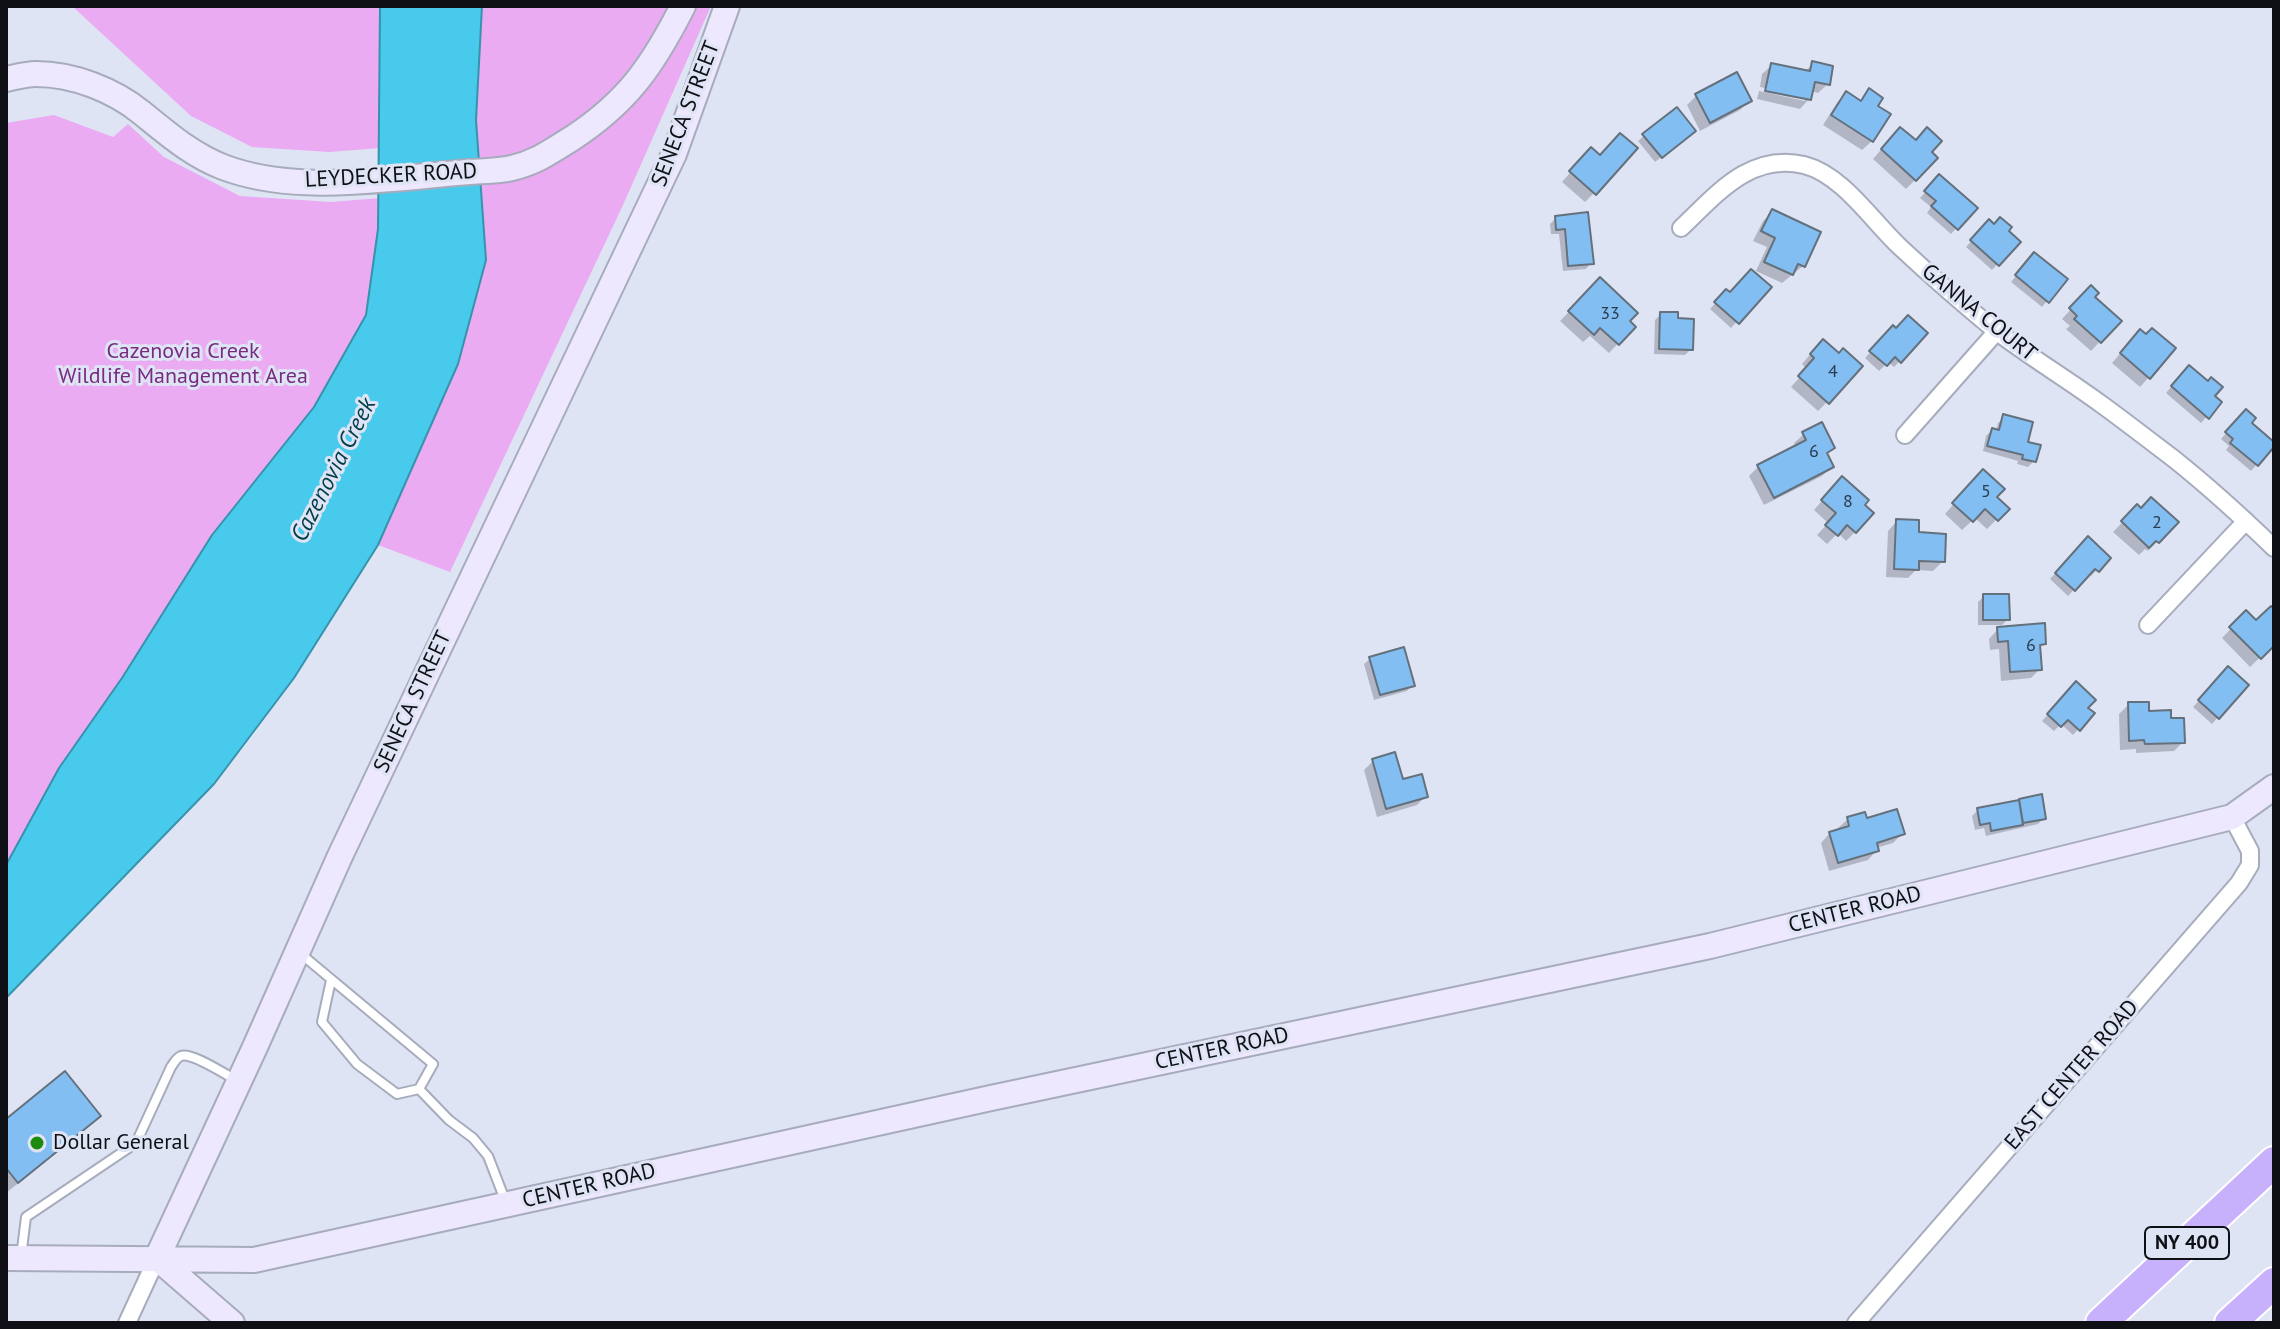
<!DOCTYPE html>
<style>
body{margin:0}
#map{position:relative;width:2280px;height:1329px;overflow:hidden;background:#dfe4f5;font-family:"PT Sans",sans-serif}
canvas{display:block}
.frame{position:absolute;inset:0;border:8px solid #0e1016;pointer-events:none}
</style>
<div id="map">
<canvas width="2280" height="1329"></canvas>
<div class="frame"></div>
</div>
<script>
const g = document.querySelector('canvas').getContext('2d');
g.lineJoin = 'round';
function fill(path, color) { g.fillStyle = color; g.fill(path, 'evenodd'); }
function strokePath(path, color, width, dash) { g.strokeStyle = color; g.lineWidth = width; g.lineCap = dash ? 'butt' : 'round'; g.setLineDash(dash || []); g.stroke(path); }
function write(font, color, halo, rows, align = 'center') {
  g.font = font + ' "PT Sans",sans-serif'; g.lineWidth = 6; g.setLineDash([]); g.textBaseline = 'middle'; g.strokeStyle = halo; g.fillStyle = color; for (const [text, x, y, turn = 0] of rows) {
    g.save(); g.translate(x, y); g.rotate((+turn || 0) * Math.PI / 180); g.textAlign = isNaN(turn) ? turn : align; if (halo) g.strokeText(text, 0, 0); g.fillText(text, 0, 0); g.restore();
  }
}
fill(new Path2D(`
 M72 6H413L419 145 329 152 252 147 191 116Z
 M482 6H711L623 205 450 572 378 545 458 364 476 120Z
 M54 115 113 137 128 124 164 157 240 196 331 202 418 195 416 276 6 920V123Z`), '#eaabf2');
const water = new Path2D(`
 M380 6H482L476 120 486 260 458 364 378 545 294 678 214 784 6 998V865L59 768 122 678 212 535 314 407 366 315 378 229Z`);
fill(water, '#48caec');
strokePath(water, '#3792ac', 2);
fill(new Path2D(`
 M1813 64 1828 84 1818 93 1811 91 1809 99 1800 109 1757 99 1759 91 1805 101V97L1760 87 1762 74 1772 65 1804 72Z
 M1869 91 1875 106 1872 141 1862 150 1823 125 1837 103 1847 94 1859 102Z
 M1696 96 1750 100 1740 110 1700 131 1687 105Z
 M1644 136H1688L1655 162 1638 141Z
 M1891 138 1929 153 1915 180 1906 189 1873 159Z
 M1600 158 1594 193 1585 202 1562 182 1582 159Z
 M1939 177 1975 208 1951 234 1927 213 1931 207 1920 198Z
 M1772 212 1803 266 1782 283 1756 271 1767 247 1753 241 1763 221Z
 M1587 214 1591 263 1586 269 1563 271 1559 234H1551L1550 224 1556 218Z
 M1989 222 2006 231 2018 242 1992 270 1966 247Z
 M2029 260 2047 301 2042 307 2011 282Z
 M1600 280 1627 321 1634 327 1609 353 1590 336 1583 342 1560 321Z
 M1769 287 1731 328 1710 309 1726 292 1730 295Z
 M2082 297H2093L2119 321 2091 351 2066 329 2070 326 2062 319Z
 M1661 314 1691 349 1685 355 1654 354 1655 320Z
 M1893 328 1925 334 1894 367 1888 362 1879 371 1865 358Z
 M2131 341 2149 377 2140 387 2112 363Z
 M1814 350 1827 402 1818 411 1791 387 1807 369 1802 364Z
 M2183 373 2220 402 2201 423 2166 393Z
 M2004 417 2025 443 2034 461 2028 467 2017 464 2018 461 1983 451 1986 436 1992 430 1996 431 1998 423Z
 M2240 417 2274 444 2251 471 2226 450 2229 446 2221 439Z
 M1804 434 1833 448 1826 455 1832 467 1822 476 1764 505 1749 476 1759 466 1796 447 1794 443Z
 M1974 481 2007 509 1987 529 1975 518 1962 530 1945 514Z
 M1833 488 1855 532 1846 541 1838 533 1827 544 1817 535 1828 523 1814 510Z
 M2137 507 2176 522 2148 551 2145 549 2139 555 2113 532Z
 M1897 521 1917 534 1943 561 1933 571 1916 570 1908 578 1886 577 1888 531Z
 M2088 539 2108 558 2091 576 2089 573 2068 596 2050 579Z
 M1984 596 2008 619 2002 625H1978V602Z
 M2274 612V644L2250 667 2222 638 2246 613 2256 623Z
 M1998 629 2044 643 2039 649 2040 669 2031 678 2001 681 1999 649 1990 650 1989 639Z
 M1370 659 1412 685 1407 691 1374 700 1364 664Z
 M2228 669 2246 686 2212 724 2193 707Z
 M2076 684 2086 708 2092 714 2073 735 2061 724 2054 731 2042 721Z
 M2129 704 2169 720 2183 742 2174 751 2136 753V749L2120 750 2119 714Z
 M1373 761 1402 782 1426 796 1417 805 1377 817 1364 770Z
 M2040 797 2044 818 2038 824 1986 836 1984 828 1975 830 1972 816 1978 810Z
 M1848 819 1866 821 1902 834 1893 843 1876 848 1877 850 1868 860 1829 871 1821 843 1830 833 1839 831 1838 828Z
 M99 1116 86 1129 6 1193V1121Z`), '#0003');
const building = new Path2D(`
 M1812 61 1833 66 1830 85 1815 82 1811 100 1765 91 1771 63 1810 71Z
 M1737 72 1752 101 1710 123 1695 94Z
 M1869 88 1883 98 1878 106 1891 114 1873 142 1831 115 1846 91 1861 101Z
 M1677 107 1696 131 1662 158 1642 134Z
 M1900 127 1916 140 1927 127 1942 141 1932 152 1938 158 1916 181 1881 149Z
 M1620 133 1638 148 1596 195 1569 171 1591 147 1600 155Z
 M1939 174 1978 208 1958 230 1931 206 1936 201 1924 191Z
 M1772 209 1821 232 1805 267 1798 264 1793 275 1764 262 1775 238 1761 231Z
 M1588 212 1594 264 1568 266 1565 229 1556 230 1555 216Z
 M2000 217 2012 227 2009 231 2021 242 1999 266 1970 240 1989 219 1994 224Z
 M2034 252 2068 279 2049 303 2015 275Z
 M1751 269 1772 287 1739 324 1714 302 1726 289 1730 292Z
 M1600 277 1638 313 1630 321 1636 327 1619 345 1600 328 1594 335 1568 311Z
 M2091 285 2099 293 2095 297 2122 321 2101 343 2074 319 2077 316 2069 308Z
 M1660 312H1678V318L1694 319 1693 350 1659 349Z
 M1908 315 1928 333 1901 363 1895 357 1887 366 1869 351 1893 325 1896 328Z
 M2152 328 2176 348 2150 379 2120 353 2140 329 2146 334Z
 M1823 339 1839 353 1843 348 1863 366 1829 404 1798 376 1814 358 1810 354Z
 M2189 365 2208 381 2211 377 2223 387 2215 396 2222 402 2209 419 2171 386Z
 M2246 409 2256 418 2252 423 2274 442V447L2258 466 2230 443 2233 439 2225 432Z
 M2003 414 2033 422 2028 442 2041 445 2036 462 2022 459 2023 455 1987 446 1992 428 1999 430Z
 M1822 422 1835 448 1827 453 1834 467 1774 498 1757 465 1806 440 1802 432Z
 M1983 469 2005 489 1997 497 2010 509 1998 521 1985 509 1973 522 1952 503Z
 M1842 476 1869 500 1865 505 1874 513 1856 533 1847 525 1838 536 1825 525 1836 513 1821 500Z
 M2151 497 2179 522 2159 543 2156 541 2149 548 2121 521 2137 504 2141 508Z
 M1896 519 1919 520V532L1946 534 1945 562 1919 561V570L1894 569Z
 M2088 536 2111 558 2099 572 2095 569 2075 591 2055 573Z
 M1983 594H2009L2010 620H1983Z
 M2271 606 2274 609V646L2261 659 2229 627 2246 610 2256 620Z
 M2045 623 2046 644 2040 645 2042 670 2010 672 2008 641 1998 642 1997 627Z
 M1404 647 1415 686 1380 695 1369 657Z
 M2228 666 2249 685 2219 719 2198 700Z
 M2076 681 2096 700 2088 708 2095 713 2080 731 2068 720 2061 727 2047 714Z
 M2128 702H2149V711L2171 710V718H2184L2185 743 2145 744 2144 740 2129 741Z
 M1395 752 1403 779 1422 774 1428 797 1386 809 1372 759Z
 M2042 794 2046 819 2023 823 2019 799Z
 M2019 800 2023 825 1991 831 1990 823 1980 825 1977 808Z
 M1897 809 1905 834 1877 843 1879 851 1838 863 1829 832 1849 826 1847 817 1865 812 1867 818Z
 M65 1071 101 1116 18 1183 6 1168V1119Z`);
fill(building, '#82bef2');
strokePath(building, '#64717c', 2);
const lane = new Path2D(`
 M301 954 433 1064 419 1089 397 1094 357 1064 322 1022 331 980
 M419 1089 449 1120 473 1138 488 1156 505 1200
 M21 1257 26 1217 136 1143 171 1067C174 1063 176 1058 181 1056 192 1052 226 1075 238 1081`);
const street = new Path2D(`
 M1681 228C1716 195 1750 152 1804 165 1843 175 1872 221 1900 247 1931 276 1963 304 1996 331 2030 357 2067 379 2101 404 2126 422 2150 441 2174 459 2209 487 2242 517 2274 548
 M1905 435 1997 331
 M2148 625 2246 521
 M127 1323 157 1258
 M1856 1323 2239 883 2250 865V851L2232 817`);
const secondary = new Path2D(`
 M6 79C16 77 26 74 36 74 73 74 114 90 142 113 168 134 192 155 223 167 276 187 336 184 391 179 417 177 444 174 470 172 484 171 499 171 512 168 537 162 550 152 571 139 628 102 653 65 683 6
 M6 1258 254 1260 991 1098 1710 946 2232 817 2274 787
 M157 1258 255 1047 340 856 674 154 727 6
 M157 1258 232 1323`);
const highway = new Path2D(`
 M2101 1323 2274 1162
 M2230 1323 2274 1283`);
strokePath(lane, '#a7acbc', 12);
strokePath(street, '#a7acbc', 20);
strokePath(secondary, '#a7acbc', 28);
strokePath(highway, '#fff', 34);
strokePath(lane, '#fff', 8);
strokePath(street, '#fff', 16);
strokePath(secondary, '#eee8fe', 24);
strokePath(highway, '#c7b1fd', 30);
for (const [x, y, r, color] of [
 [37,1143,8,"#1c8b0d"]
]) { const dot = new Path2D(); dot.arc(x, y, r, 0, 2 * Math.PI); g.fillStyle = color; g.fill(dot); strokePath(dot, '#dfe4f5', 3); }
write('18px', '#2b3c4d', null, [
 ["33",1610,314],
 ["4",1833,372],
 ["6",1814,452],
 ["5",1986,492],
 ["8",1848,502],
 ["2",2157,523],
 ["6",2031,646]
]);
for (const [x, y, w] of [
 [2187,1243,84]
]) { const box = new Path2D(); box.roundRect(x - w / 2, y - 16, w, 32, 6); g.fillStyle = '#dfe4f5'; g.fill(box); strokePath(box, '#0e1016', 2); }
write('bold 20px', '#0e1016', null, [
 ["NY 400",2187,1243]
]);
write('22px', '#0e1016', '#dfe4f5', [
 ["SENECA STREET",686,114,-69],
 ["LEYDECKER ROAD",391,176,-3],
 ["GANNA COURT",1979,313,39],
 ["SENECA STREET",413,702,-65],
 ["CENTER ROAD",1855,910,-14],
 ["CENTER ROAD",1222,1049,-12],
 ["EAST CENTER ROAD",2072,1075,-49],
 ["CENTER ROAD",589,1186,-13]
]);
write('22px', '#772c80', '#dfe4f5', [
 ["Cazenovia Creek",183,352],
 ["Wildlife Management Area",183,377]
]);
write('22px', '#0e1016', '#dfe4f5', [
 ["Dollar General",53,1143]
], 'left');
write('italic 24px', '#013e4c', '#dfe4f5', [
 ["Cazenovia Creek",334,470,-63]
]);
</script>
